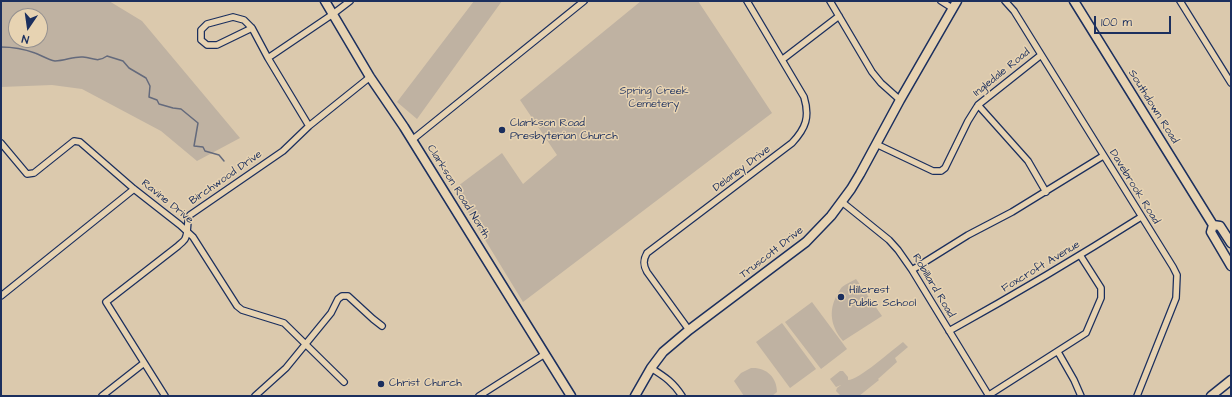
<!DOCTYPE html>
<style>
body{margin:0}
#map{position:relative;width:1232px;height:397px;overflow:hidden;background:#dbc9ad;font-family:"Architects Daughter",sans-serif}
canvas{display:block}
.frame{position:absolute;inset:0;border:2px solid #1b2f5e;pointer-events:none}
.north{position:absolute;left:8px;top:8px;width:40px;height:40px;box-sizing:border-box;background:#e7d3b2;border:1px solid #959190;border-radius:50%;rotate:193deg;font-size:11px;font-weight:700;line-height:16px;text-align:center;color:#1b2f5e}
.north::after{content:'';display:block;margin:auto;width:14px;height:18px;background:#1b2f5e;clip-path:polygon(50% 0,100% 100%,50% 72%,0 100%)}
.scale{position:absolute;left:1094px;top:16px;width:77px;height:18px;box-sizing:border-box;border:2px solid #1b2f5e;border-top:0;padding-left:5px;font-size:12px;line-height:14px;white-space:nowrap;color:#1b2f5e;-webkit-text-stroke:3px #e7d3b2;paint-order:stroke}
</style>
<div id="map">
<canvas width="1232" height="397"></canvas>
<div class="frame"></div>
<div class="north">N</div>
<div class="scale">100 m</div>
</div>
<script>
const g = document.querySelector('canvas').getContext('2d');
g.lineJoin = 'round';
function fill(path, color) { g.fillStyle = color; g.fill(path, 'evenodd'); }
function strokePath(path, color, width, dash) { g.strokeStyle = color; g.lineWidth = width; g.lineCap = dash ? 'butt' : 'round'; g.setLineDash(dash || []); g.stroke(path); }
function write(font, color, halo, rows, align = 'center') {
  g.font = font + ' "Architects Daughter",sans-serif'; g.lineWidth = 3; g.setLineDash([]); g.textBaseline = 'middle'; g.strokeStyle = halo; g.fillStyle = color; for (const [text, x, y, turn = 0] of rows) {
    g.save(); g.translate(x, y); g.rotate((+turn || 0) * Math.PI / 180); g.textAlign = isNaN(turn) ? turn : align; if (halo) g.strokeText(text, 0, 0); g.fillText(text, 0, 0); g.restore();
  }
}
fill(new Path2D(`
 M1 1H109L142 21 240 138 197 161 161 131 82 89 52 85 1 87ZM16 16H40V40H16Z
 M474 1H502L417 119 397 102Z
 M641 1H698L772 113 523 302 454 189 502 153 523 184 557 155 520 100Z
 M856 279 882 316 843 341C831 327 828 311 837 295 839 292 840 289 842 287 846 284 852 281 856 279Z
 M812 302 847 349 821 369 785 322Z
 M782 323 816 369 790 388 756 342Z
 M903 342 908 347 895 358 897 362 878 379 879 380 859 396H841L836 391 837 388 841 385 836 387 830 379 840 371H843L848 377V380C859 380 892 350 903 342Z
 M751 368C766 367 777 377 777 392L772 396H744L734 381 741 373Z`), '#bfb2a2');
strokePath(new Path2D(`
 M1 47C12 47 24 49 35 53 41 55 48 60 55 61 65 61 74 56 83 57 94 58 97 63 107 56L123 61 129 68 146 78 150 86 149 97 157 100 159 104 173 108 181 109 198 123 194 146 203 147 205 151 219 155 224 161`), '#646a7c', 1.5);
const street = new Path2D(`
 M830 1 872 72 881 83 900 100
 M941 1 952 8
 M1005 1 1014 11 1173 267 1177 275 1176 298 1137 396
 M1180 1 1231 83
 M252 28 217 45H207L201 40V30L207 24 233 17 244 20 252 28 268 58 309 126
 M268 58 333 14 350 1
 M783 59 839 16
 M978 105 1028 161 1046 192
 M412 140 584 1
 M1 143 27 174 34 173 74 141 80 142 134 189 180 225 193 237 237 306 242 310 284 323 344 382
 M876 144 933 171H941L945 168 968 121 978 105 1041 55
 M842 202 889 240 898 250 912 270 989 396
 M912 270 968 235 1012 212 1103 156
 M1 296 134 189
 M689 330 647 272C643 265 643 260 647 253L792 143C806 128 810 117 804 97L747 1
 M949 331C1014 295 1078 257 1141 217
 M1058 352 1074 380 1081 396
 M651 368C665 377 673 382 682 396
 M989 395 1086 333 1101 298V288L1080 255
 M102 396 144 363
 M165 396 106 302 178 246C180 244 184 241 185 239 189 231 186 223 190 215L283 151 309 126 370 77
 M255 396 286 368 331 313 338 299 342 296H348L373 319 382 326
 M479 396 545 354`);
const secondary = new Path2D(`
 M325 1 370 77 404 127 571 396
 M635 396 651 368 663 352 689 330 806 242 831 216 851 189 860 174 900 100 957 1
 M1211 396 1231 380`);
const primary = new Path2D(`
 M1074 1 1213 225 1220 226 1231 243
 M1213 225 1211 232 1231 266`);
strokePath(street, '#1b2f5e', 8);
strokePath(secondary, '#1b2f5e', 11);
strokePath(primary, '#1b2f5e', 11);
strokePath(street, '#e7d3b2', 5.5);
strokePath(secondary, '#e7d3b2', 8);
strokePath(primary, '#e7d3b2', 8);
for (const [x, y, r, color] of [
 [502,130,4,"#1b2f5e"],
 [841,297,4,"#1b2f5e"],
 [381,384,4,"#1b2f5e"]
]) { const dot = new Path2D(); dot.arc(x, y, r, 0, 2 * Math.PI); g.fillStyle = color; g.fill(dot); strokePath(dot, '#e7d3b2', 1.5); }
write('11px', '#1b2f5e', '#e7d3b2', [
 ["Ingledale Road",1002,73,-39],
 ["Southdown Road",1153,107,58],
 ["Delaney Drive",742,169,-37],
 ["Birchwood Drive",226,178,-35],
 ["Davebrook Road",1134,187,58],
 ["Clarkson Road North",458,192,58],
 ["Ravine Drive",167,202,39],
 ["Truscott Drive",772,253,-38],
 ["Foxcroft Avenue",1041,267,-31],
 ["Robillard Road",933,286,59]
]);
write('11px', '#344368', '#e7d3b2', [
 ["Spring Creek",654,92],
 ["Cemetery",654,105]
]);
write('11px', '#1b2f5e', '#e7d3b2', [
 ["Clarkson Road",510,124],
 ["Presbyterian Church",510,137],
 ["Hillcrest",849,291],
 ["Public School",849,304],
 ["Christ Church",389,384]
], 'left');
</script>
